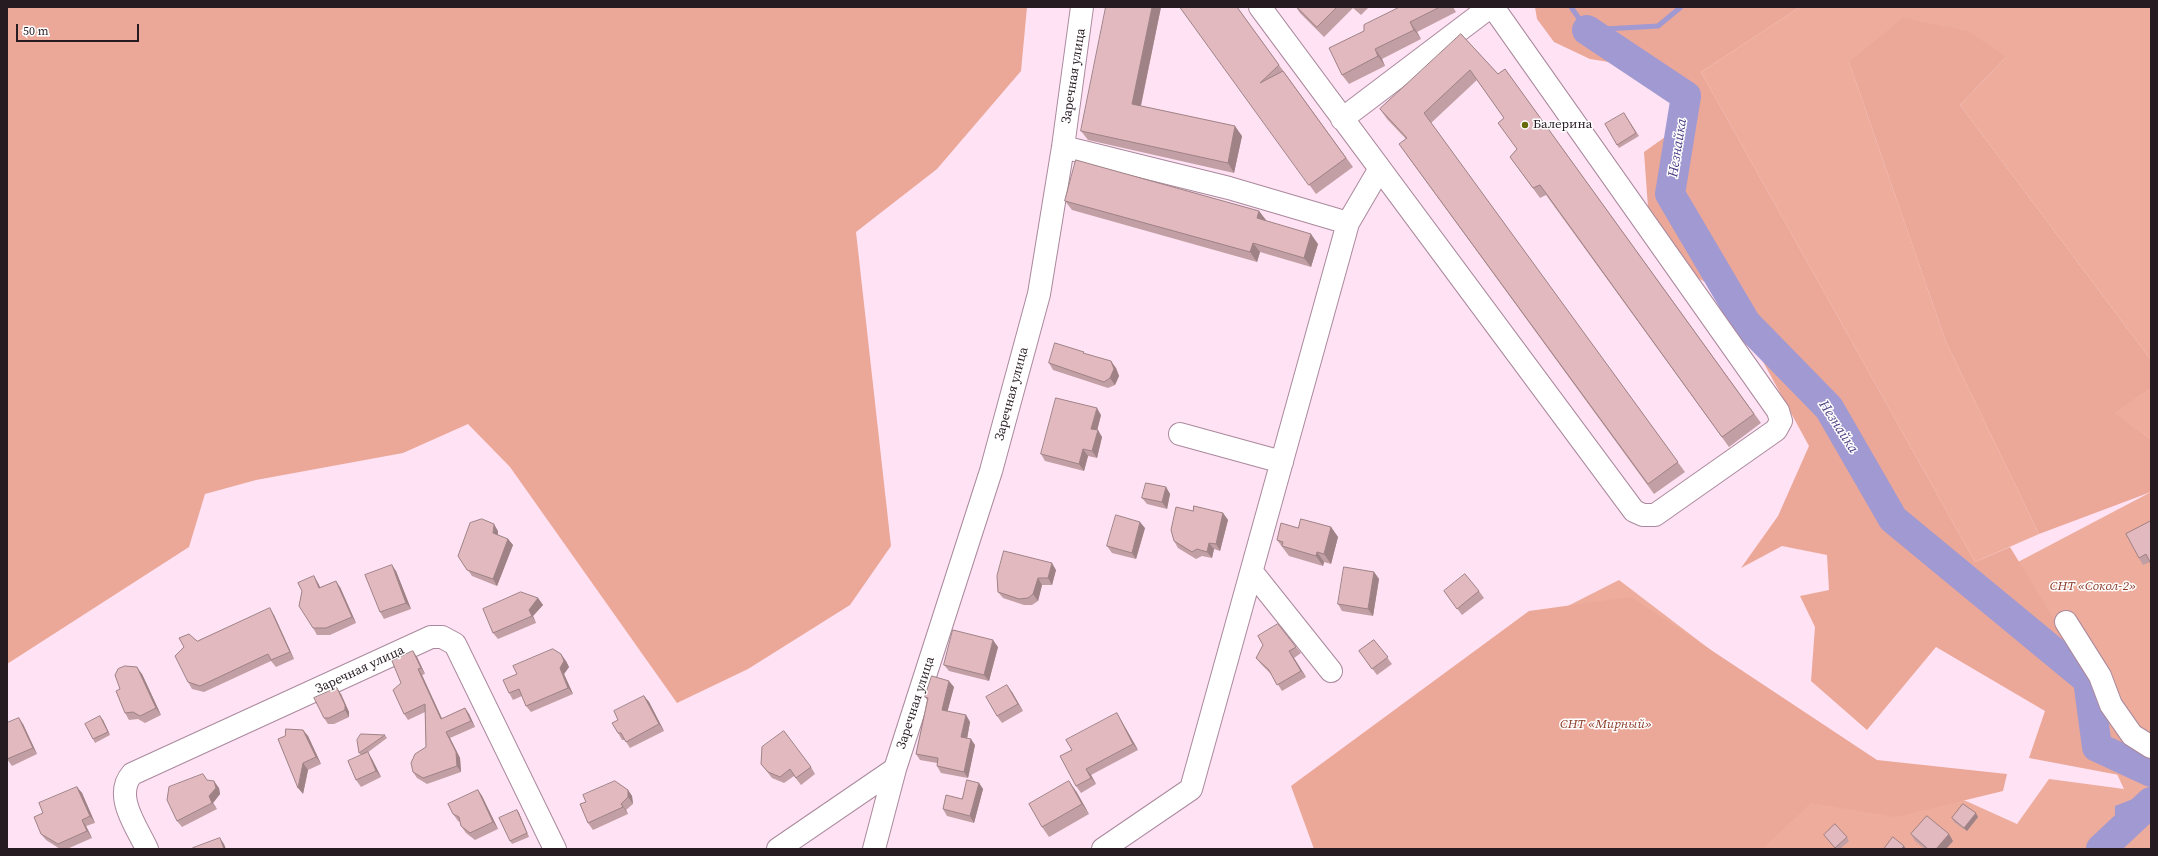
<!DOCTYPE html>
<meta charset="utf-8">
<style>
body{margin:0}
#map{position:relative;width:2158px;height:856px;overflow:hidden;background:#ffe2f3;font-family:"Source Serif 4",serif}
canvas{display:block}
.frame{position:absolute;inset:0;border:8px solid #271b22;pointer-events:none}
.scale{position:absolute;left:16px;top:24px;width:123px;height:18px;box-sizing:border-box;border:2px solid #271b22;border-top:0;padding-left:5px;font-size:12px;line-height:14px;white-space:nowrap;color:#271b22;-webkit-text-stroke:3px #fff;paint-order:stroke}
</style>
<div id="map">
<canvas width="2158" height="856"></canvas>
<div class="frame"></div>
<div class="scale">50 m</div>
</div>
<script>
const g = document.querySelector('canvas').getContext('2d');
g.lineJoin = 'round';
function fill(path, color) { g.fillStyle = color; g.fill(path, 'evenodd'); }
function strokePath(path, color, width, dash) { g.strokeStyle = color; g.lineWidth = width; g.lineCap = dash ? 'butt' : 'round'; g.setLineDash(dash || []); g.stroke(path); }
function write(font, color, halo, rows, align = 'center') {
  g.font = font + ' "Source Serif 4",serif'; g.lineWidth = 3; g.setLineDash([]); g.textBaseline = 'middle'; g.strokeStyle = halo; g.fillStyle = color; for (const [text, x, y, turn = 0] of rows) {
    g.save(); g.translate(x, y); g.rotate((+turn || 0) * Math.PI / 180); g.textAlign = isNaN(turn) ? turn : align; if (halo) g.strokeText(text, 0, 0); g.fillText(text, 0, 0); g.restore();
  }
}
fill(new Path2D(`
 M1800 7H2151V360L1960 105 2006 57 1849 62 1946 342 2039 534 1975 562 1701 72Z
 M2151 389V439L2113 413Z
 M2151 492V849H1321L1493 644 1619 580 1864 767 1966 801 2017 824 2049 779 2124 789 2018 562Z`), '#edac9c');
fill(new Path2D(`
 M7 7H1027L1021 71 937 169 856 232 891 546 850 605 748 669 677 703 510 467 468 424 403 453 256 480 205 494 189 547 7 664Z
 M1535 7H1800L1701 72 1975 562 2010 547 2081 664 2111 730 2151 753V781L2029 758 2045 711 1936 647 1867 730 1811 681 1815 627 1800 596 1829 590 1827 555 1782 546 1741 568 1778 516 1809 446 1725 292 1678 268 1649 221 1644 152 1693 117 1627 65 1590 59 1554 42 1537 19Z
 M1903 18 1968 31 2006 57 1960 105 2151 360V389L2114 413 2151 439V492L2039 534 1946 342 1849 62Z
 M1631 597 1877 760 2007 774 2003 791 1896 817 1811 803 1762 849H1314L1291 786 1529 611Z`), '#eba898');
fill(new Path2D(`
 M2151 792V820C2127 820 2123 829 2107 846L2100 840 2106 832 2115 825V806Z`), '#a199d2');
strokePath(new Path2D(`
 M1571 7 1587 30 1658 26 1681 7`), '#a199d2', 5);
strokePath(new Path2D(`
 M1587 30 1686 96 1670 194 1746 323 1829 408 1893 519 2088 680 2097 747 2151 772
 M2101 849 2151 802`), '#a199d2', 30);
const minor = new Path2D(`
 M1260 7 1634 511 1643 515H1655L1776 430 1781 421 1778 411 1493 7
 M1342 119 1490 7
 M1063 147 1229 188 1348 223
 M1180 434 1282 462
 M1252 572 1331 671
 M2066 622 2100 676 2111 705 2132 735 2151 747
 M147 849C137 827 113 796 132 774L431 637H442L455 644 555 849
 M778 849 895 769
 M874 849 895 769 991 471 1039 294 1063 147 1082 7
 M1103 849 1191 789 1348 223 1379 170`);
strokePath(minor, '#aa899d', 24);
strokePath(minor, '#fff', 22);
fill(new Path2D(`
 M1161 7 1141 106 1242 136 1234 173 1088 140 1081 131Z
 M1180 7H1237L1353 167 1316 194Z
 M1296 7H1369L1361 15 1353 8 1324 37 1300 13Z
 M1400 7H1453L1456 12 1417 32 1421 39 1382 59 1385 66 1349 84 1342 75Z
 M1461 34 1498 74 1505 69 1761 423 1729 447 1546 195 1540 198 1510 157 1517 149 1504 118 1477 80 1431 123 1685 472 1654 494 1406 154V139L1387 119 1380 109Z
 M1624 113 1639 136 1619 148 1617 145Z
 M1065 201 1259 211 1266 221 1318 244 1311 267 1260 252 1257 262 1072 210Z
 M1085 354 1116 368 1119 376 1115 385 1108 388 1053 370 1049 363Z
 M1101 415 1097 430 1102 437 1097 458 1088 456 1084 471 1045 461 1041 454Z
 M1166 487 1170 494 1167 509 1147 504 1142 498Z
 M1193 511 1223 513 1228 520 1220 551 1214 549 1212 558 1202 556 1196 559 1178 548 1174 541Z
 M2151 521 2150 562 2143 565 2139 558Z
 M1331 527 1338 537 1331 564 1324 562 1323 566 1289 556 1277 540 1298 528Z
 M1145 528 1136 559 1112 553 1107 546Z
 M498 531V535L508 539 513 545 497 586 472 576 458 556Z
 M1056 570 1052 585H1042L1038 601 1032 605H1024L1003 598 998 592Z
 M396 571 411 609 384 619 380 612Z
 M1374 572 1379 579 1373 616 1342 611 1338 604Z
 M314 576 318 583 320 587H340L356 623 330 635H317L313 628Z
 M1444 591H1479L1484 598 1462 615Z
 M538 598 543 605 533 616 536 623 498 639 493 633Z
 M274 615 294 659 276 667 271 661 204 692 192 689 188 682 197 641Z
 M1374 640 1392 664 1377 675 1359 651Z
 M998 647 989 681 949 671 944 665Z
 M1296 647 1301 653 1294 658 1306 677 1282 691 1272 675 1261 664 1256 658Z
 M417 657 425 674 422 675 442 719 465 708 469 714 475 727 450 738 460 758 461 772 427 784 417 778 413 772 426 747 425 712 408 720 404 714 401 683Z
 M566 661 569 667 564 674 573 694 531 712 526 706 522 696 513 700 509 693Z
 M142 674 161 715 145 723 138 719 129 720 125 713 120 689Z
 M954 687 947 712 966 715 970 722 967 739 975 745 968 778 941 773 937 766V763L920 760 916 754 927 700 925 697Z
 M1012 692 1023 711 1002 723 997 716Z
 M341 694 349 712V717L334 724H328L324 718Z
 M644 696 649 702 664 731 630 748 625 740H622L618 733V720Z
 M103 720 110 735 95 743 93 739Z
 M1121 720 1138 750 1091 775 1096 784 1081 793 1076 786 1072 750Z
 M23 724 37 754 12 766 7 759Z
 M303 730 308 736 321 764 308 770 303 794Z
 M385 735 387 738 367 753 372 759 381 777 361 787 356 780 361 755 359 753Z
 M761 764 811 767 815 774 801 785 794 776 784 783 772 778Z
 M207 780 219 788 220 794 213 803 217 809 182 827 177 821Z
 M979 783 983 789 974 823 947 816 943 809 962 799Z
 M77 787 82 793 95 823 86 826 92 838 67 849H60L46 840 41 834 43 813Z
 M478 790 482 796 498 829 475 840 466 833 461 826 460 822 458 821 453 814Z
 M628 790 632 796 633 804 626 810 628 814 593 830 588 823Z
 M1076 791 1089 814 1049 837 1042 827Z
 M517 810 519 813 529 837 512 844 510 841Z
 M1978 817 1967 831 1954 822 1952 818Z
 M1911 834 1953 841 1946 849H1925L1915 841Z
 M1824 835 1847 837 1849 841 1840 849H1836Z`), '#c29fa4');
fill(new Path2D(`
 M1152 7H1161L1139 114 1132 104Z
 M1410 22 1417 32 1421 39 1414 30Z
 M1375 49 1382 59 1385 66 1378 56Z
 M1235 126 1242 136 1234 173 1228 163Z
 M1259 211 1266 220 1264 228 1257 218Z
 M1311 234 1318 244 1311 267 1304 258Z
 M1253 243 1260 252 1257 262 1250 252Z
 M1111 361 1116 368 1119 376 1115 385 1110 378Z
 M1097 408 1101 415 1096 435 1091 429Z
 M1098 430 1102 437 1097 458 1092 451Z
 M1083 449 1088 456 1084 471 1079 464Z
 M1166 487 1170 494 1167 509 1162 502Z
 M1223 513 1228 520 1220 551 1216 544Z
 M1140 522 1145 528 1136 559 1132 553Z
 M494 524 498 531V540L493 533Z
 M1331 527 1338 537 1331 564 1324 554Z
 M508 539 513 545 497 586 493 579Z
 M1209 543 1214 549 1212 558 1207 552Z
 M1317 552 1324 562 1323 566 1316 556Z
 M1052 563 1056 570 1052 585 1048 578Z
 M392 565 396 571 411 609 406 603Z
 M1374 572 1379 579 1373 616 1368 609Z
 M314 576 318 583 324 595 319 588Z
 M1038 578 1042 585 1038 601 1033 594Z
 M336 581 340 587 356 623 352 617Z
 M538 598 543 605 533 616 536 623 532 616 529 610Z
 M270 608 274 615 294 659 290 652Z
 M993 640 998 647 989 681 984 675Z
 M413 651 417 657 425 674 421 668Z
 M1289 651 1294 658 1306 677 1301 671Z
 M561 654 566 661 569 667 564 674 573 694 568 688 560 668Z
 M137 667 142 674 161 715 156 708Z
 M418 669 422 675 445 725 441 719Z
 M949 681 954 687 946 717 942 710Z
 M1007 685 1012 692 1023 711 1018 704Z
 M337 688 341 694 349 712V717L345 710Z
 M644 696 649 702 664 731 659 724Z
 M465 708 469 714 475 727 471 721Z
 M1117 713 1121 720 1138 750 1133 744Z
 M966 715 970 722 966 744 961 737Z
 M100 716 103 720 110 735 108 732Z
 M19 718 23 724 37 754 33 748Z
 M303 730 308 736 321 764 316 757Z
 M446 732 450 738 460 758 461 772 457 766Z
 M971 739 975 745 968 778 964 772Z
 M368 752 372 759 381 777 376 771Z
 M303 763 308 770 303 794 298 788Z
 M1086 769 1091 775 1096 784 1091 778Z
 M214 781 219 788 220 794 213 803 217 809 212 803 209 796Z
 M1069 781 1076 791 1089 814 1082 804Z
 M979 783 983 789 974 823 970 816Z
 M77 787 82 793 95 823 90 816Z
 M478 790 482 796 498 829 493 822Z
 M628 790 632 796 633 804 628 797Z
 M621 804 626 810 628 814 623 807Z
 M517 810 519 813 529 837 527 833Z
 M1976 813 1978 817 1967 831 1964 828Z
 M82 820 86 826 92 838 87 831Z
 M1949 834 1953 841 1946 849H1936Z
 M220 838 224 844 226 849H224Z
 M1904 846 1906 849H1901Z`), '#9e8286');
const building = new Path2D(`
 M1106 7H1152L1132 104 1235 126 1228 163 1081 131Z
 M1180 7H1237L1279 65 1260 83 1283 71 1346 158 1309 185Z
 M1297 7H1337L1317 27Z
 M1400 7H1440L1410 22 1414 30 1375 49 1378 56 1342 75 1329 48 1364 31V25Z
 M1461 34 1498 74 1505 69 1754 414 1722 437 1540 185 1533 188 1510 157 1517 149 1498 123 1504 118 1470 70 1424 113 1678 462 1648 484 1399 144 1407 138 1380 109Z
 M1624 113 1636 133 1617 145 1605 124Z
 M1076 160 1259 211 1257 218 1311 234 1304 258 1253 243 1250 252 1065 201Z
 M1055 343 1084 352 1083 353 1111 361 1114 369 1110 378 1104 382 1049 363Z
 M1056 398 1097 408 1091 429 1098 430 1092 451 1083 449 1079 464 1041 454Z
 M1146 483 1166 487 1162 502 1142 498Z
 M1194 506 1223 513 1216 544 1209 543 1207 552 1197 549 1192 552 1174 541 1171 530 1176 507 1193 511Z
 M1116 515 1140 522 1132 553 1107 546Z
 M482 519 494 524 493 533 508 539 493 579 467 570 458 556 470 523Z
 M1301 519 1331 527 1324 554 1317 552 1316 556 1282 546 1283 542 1277 540 1281 523 1298 528Z
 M2151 521V564L2146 554 2139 558 2126 534Z
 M1004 551 1052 563 1048 578H1038L1033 594 1028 598 1019 599 998 592 997 576Z
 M392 565 406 603 380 612 365 575Z
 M1344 567 1374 572 1368 609 1338 604Z
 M1465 574 1479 591 1457 609 1444 591Z
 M314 576 319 588 336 581 352 617 326 628H313L299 606 302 591 298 583Z
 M521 592 538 598 529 610 532 616 493 633 483 609Z
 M270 608 290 652 271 660 268 654 200 686 188 682 175 656 184 647 179 638 189 634 197 641Z
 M1278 624 1296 647 1289 651 1301 671 1277 685 1269 670 1256 658 1263 645 1258 636Z
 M953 630 993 640 984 675 944 665Z
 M1374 640 1388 657 1372 669 1359 651Z
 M553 649 561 654 564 661 560 668 568 688 526 706 519 689 509 693 503 680 517 674 513 666Z
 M413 651 421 668 418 669 441 719 465 708 471 721 446 732 456 752 457 766 423 778 413 772 411 763 415 754 426 747 425 704 404 714 393 690 401 683 392 661Z
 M125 666 137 667 156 708 140 716 133 712 125 713 116 691 120 689 115 675 118 669Z
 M932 676 949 681 942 710 966 715 961 737 971 739 964 772 937 766 938 758 916 754 928 698 925 697Z
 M1007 685 1018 704 997 716 986 697Z
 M337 688 345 705V710L329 718H324L314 698Z
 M644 696 659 724 626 742 621 733H618L612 723 618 720 614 711Z
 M1117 713 1133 744 1086 769 1091 778 1076 786 1060 756 1072 750 1066 740Z
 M100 716 108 732 93 739 85 724Z
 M19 718 33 748 7 759V723Z
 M286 729 303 730 316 757 303 763 298 788 278 739 285 736Z
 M784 731 811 767 796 778 790 769 780 777 768 772 761 764 762 747Z
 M361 734 385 735 359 753 357 740Z
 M368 752 376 771 356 780 348 761Z
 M203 774 207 780 214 781 216 788 209 796 212 803 177 821 167 800 169 787Z
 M967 780 979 783 970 816 943 809 946 795 962 799Z
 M615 781 628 790V797L621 804 623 807 588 823 580 804 586 802 583 795Z
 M1069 781 1082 804 1042 827 1029 804Z
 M77 787 90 816 82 820 87 831 58 844 41 834 34 817 43 813 39 803Z
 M478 790 493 822 470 833 461 826 459 817 453 814 448 804Z
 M1963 804 1976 813 1964 828 1952 818Z
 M517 810 527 833 510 841 499 818Z
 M1927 816 1949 834 1936 849H1928L1911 834Z
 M1835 824 1847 837 1835 848 1824 835Z
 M1893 837 1904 846 1901 849H1884Z
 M220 838 224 849H194L193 848Z`);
fill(building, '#e2b9bf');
strokePath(building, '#9e8286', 1);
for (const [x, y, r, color] of [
 [1525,125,4,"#656907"]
]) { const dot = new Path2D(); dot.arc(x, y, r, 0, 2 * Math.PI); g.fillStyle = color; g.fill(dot); strokePath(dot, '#fff', 1.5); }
write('13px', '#271b22', '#fff', [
 ["Заречная улица",1074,76,-81],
 ["Заречная улица",1012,394,-75],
 ["Заречная улица",360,670,-25],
 ["Заречная улица",916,703,-72]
]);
write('13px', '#271b22', '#fff', [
 ["Балерина",1533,125]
], 'left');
write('italic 13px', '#8a3b29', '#fff', [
 ["СНТ «Сокол-2»",2093,587],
 ["СНТ «Мирный»",1606,725]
]);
write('italic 14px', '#4e3f85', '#fff', [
 ["Незнайка",1678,148,-81],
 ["Незнайка",1838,427,57]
]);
</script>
